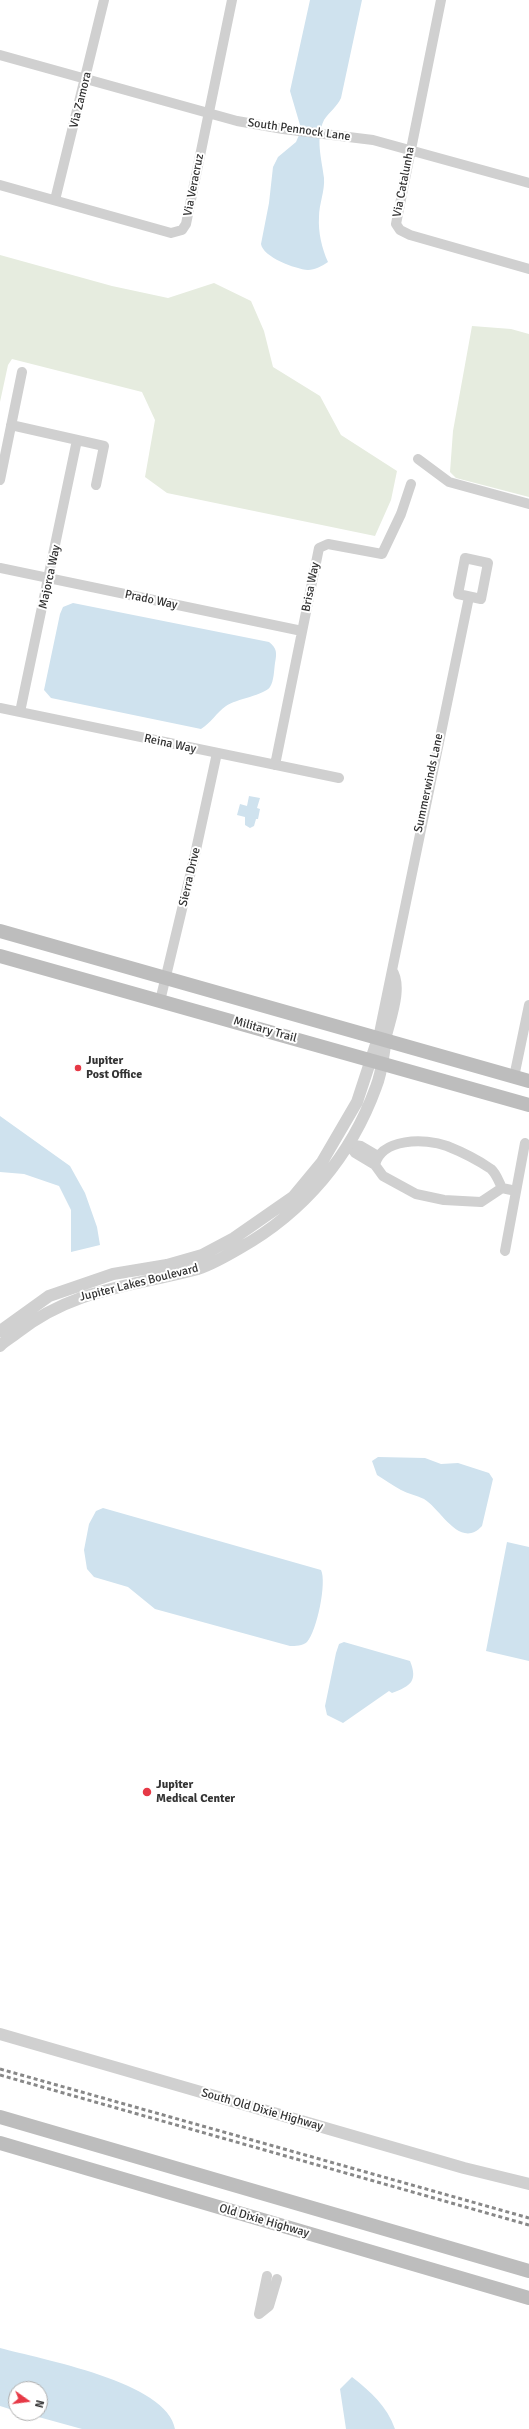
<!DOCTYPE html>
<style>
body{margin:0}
#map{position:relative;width:529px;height:2429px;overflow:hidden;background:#fff;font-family:Signika,sans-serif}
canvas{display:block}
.north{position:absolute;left:8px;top:2381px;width:40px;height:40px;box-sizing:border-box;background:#fff;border:1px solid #adadad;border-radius:50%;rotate:104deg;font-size:11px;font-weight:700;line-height:16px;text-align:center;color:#333}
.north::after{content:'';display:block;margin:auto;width:14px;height:18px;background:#e63946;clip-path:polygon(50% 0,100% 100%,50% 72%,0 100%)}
</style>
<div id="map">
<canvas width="529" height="2429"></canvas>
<div class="north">N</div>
</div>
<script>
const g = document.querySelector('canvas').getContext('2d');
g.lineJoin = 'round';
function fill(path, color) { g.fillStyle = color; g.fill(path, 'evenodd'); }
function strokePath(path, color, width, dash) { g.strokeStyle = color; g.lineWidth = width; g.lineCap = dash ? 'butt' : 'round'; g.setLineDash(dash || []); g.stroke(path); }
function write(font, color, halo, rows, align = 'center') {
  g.font = font + ' Signika,sans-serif'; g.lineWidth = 4; g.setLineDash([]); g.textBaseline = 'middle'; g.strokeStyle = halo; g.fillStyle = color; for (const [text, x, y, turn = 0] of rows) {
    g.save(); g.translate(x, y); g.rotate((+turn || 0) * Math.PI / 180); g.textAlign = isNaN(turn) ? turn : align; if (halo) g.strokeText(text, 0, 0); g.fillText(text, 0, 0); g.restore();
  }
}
fill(new Path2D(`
 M0 255 112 286 168 298 214 283 251 301 264 331 273 367 320 396 341 435 397 471 391 500 375 536 167 493 145 477 155 420 142 392 12 359 8 365 0 402Z
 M472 326 511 329 529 334V497L456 478 450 472 453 431Z`), '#e6ecdf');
fill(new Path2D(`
 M310 0H362L341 98C337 107 329 112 324 120 315 138 322 160 324 178 325 191 319 204 319 217 318 232 322 249 328 262 322 266 315 270 308 270 295 269 263 257 261 244L269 203 273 167 278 157 296 142 299 135 300 125 290 91Z
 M73 603 269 642C277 648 277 653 275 663 274 670 274 681 270 687 265 695 236 699 226 706 216 713 211 723 201 729L51 698 44 690 60 614 63 607Z
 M249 796 260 798 257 808 260 809 258 819H256L254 826 250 828 245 825V817L237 815 240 804 247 806Z
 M0 1116 70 1166 85 1193 97 1227 100 1245 71 1252V1210L59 1186 24 1174 0 1172Z
 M378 1457 425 1458 441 1464 458 1463 489 1473 493 1479 482 1526C460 1550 441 1509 424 1499 416 1495 408 1494 401 1490 392 1485 385 1480 377 1475L372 1461Z
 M103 1508 321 1570C327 1582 317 1631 307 1642 303 1646 295 1646 290 1646L155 1609 128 1587 94 1577 87 1569 84 1550 89 1524 96 1511Z
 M507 1542 529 1547V1661L486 1651Z
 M344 1642 410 1661C418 1681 411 1686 392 1693L389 1691 343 1723 327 1715 325 1706 336 1653 339 1644Z
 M0 2348C40 2359 168 2382 175 2429H82L24 2413H40V2389H16V2411L0 2406Z
 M352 2377C371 2392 387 2406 395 2429H346L340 2389Z`), '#cfe2ee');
strokePath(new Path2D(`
 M441 0 396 224 400 230 410 235 529 269
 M0 55 237 121 283 129 373 140 529 183
 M0 185 171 233 182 230 186 224 232 0
 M55 200 104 0
 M11 425 104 446 96 485
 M418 459 449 482 529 504
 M0 480 22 372
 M465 558 488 563 481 599 458 594Z
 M0 568 302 631
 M0 708 339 778
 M20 712 77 440
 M275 765 319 548 328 544 382 554 401 514 411 484
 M160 1001 194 859 217 753
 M378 1038 469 597
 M386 1040C390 1021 404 987 392 970
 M514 1077 529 1005
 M348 1144 355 1153 375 1165
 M348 1144 361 1146 378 1156
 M502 1188 481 1202 444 1200 416 1194 383 1176 375 1165C381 1138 425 1138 447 1146 462 1152 478 1160 491 1169 496 1173 499 1182 502 1188L516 1191
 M505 1251 525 1143
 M259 2314 269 2306 277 2279
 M259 2314 267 2276`), '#d0d0d0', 10);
strokePath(new Path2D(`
 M0 1331 49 1296 113 1274 167 1265 202 1255 234 1238 293 1197 322 1162 357 1102 378 1038
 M0 1346C5 1340 11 1338 17 1333 72 1289 129 1287 194 1270 210 1266 226 1256 240 1248 304 1212 351 1156 376 1087 382 1073 383 1056 386 1040
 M0 2034 464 2168 529 2184`), '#d0d0d0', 12);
strokePath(new Path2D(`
 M0 931 529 1081
 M0 956 529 1105
 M0 2117 529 2271
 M0 2143 529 2298`), '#bdbdbd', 14);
strokePath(new Path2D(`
 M0 2069 529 2218
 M0 2075 529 2225`), '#888', 3, [4, 3]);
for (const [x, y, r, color] of [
 [78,1068,4,"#e63946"],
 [147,1792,5,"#e63946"]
]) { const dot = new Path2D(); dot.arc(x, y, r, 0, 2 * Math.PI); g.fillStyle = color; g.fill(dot); strokePath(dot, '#fff', 1.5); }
write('12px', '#333', '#fff', [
 ["Via Zamora",81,100,-76],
 ["South Pennock Lane",299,130,8],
 ["Via Catalunha",404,182,-79],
 ["Via Veracruz",194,185,-79],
 ["Majorca Way",50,577,-78],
 ["Brisa Way",311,587,-79],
 ["Prado Way",151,600,12],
 ["Reina Way",170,744,12],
 ["Summerwinds Lane",429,783,-78],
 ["Sierra Drive",190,877,-77],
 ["Military Trail",265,1030,16],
 ["Jupiter Lakes Boulevard",139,1283,-14],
 ["South Old Dixie Highway",262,2110,16],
 ["Old Dixie Highway",264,2221,16]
]);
write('bold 12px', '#333', '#fff', [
 ["Jupiter",86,1061],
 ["Post Office",86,1075],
 ["Jupiter",156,1785],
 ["Medical Center",156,1799]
], 'left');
</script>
